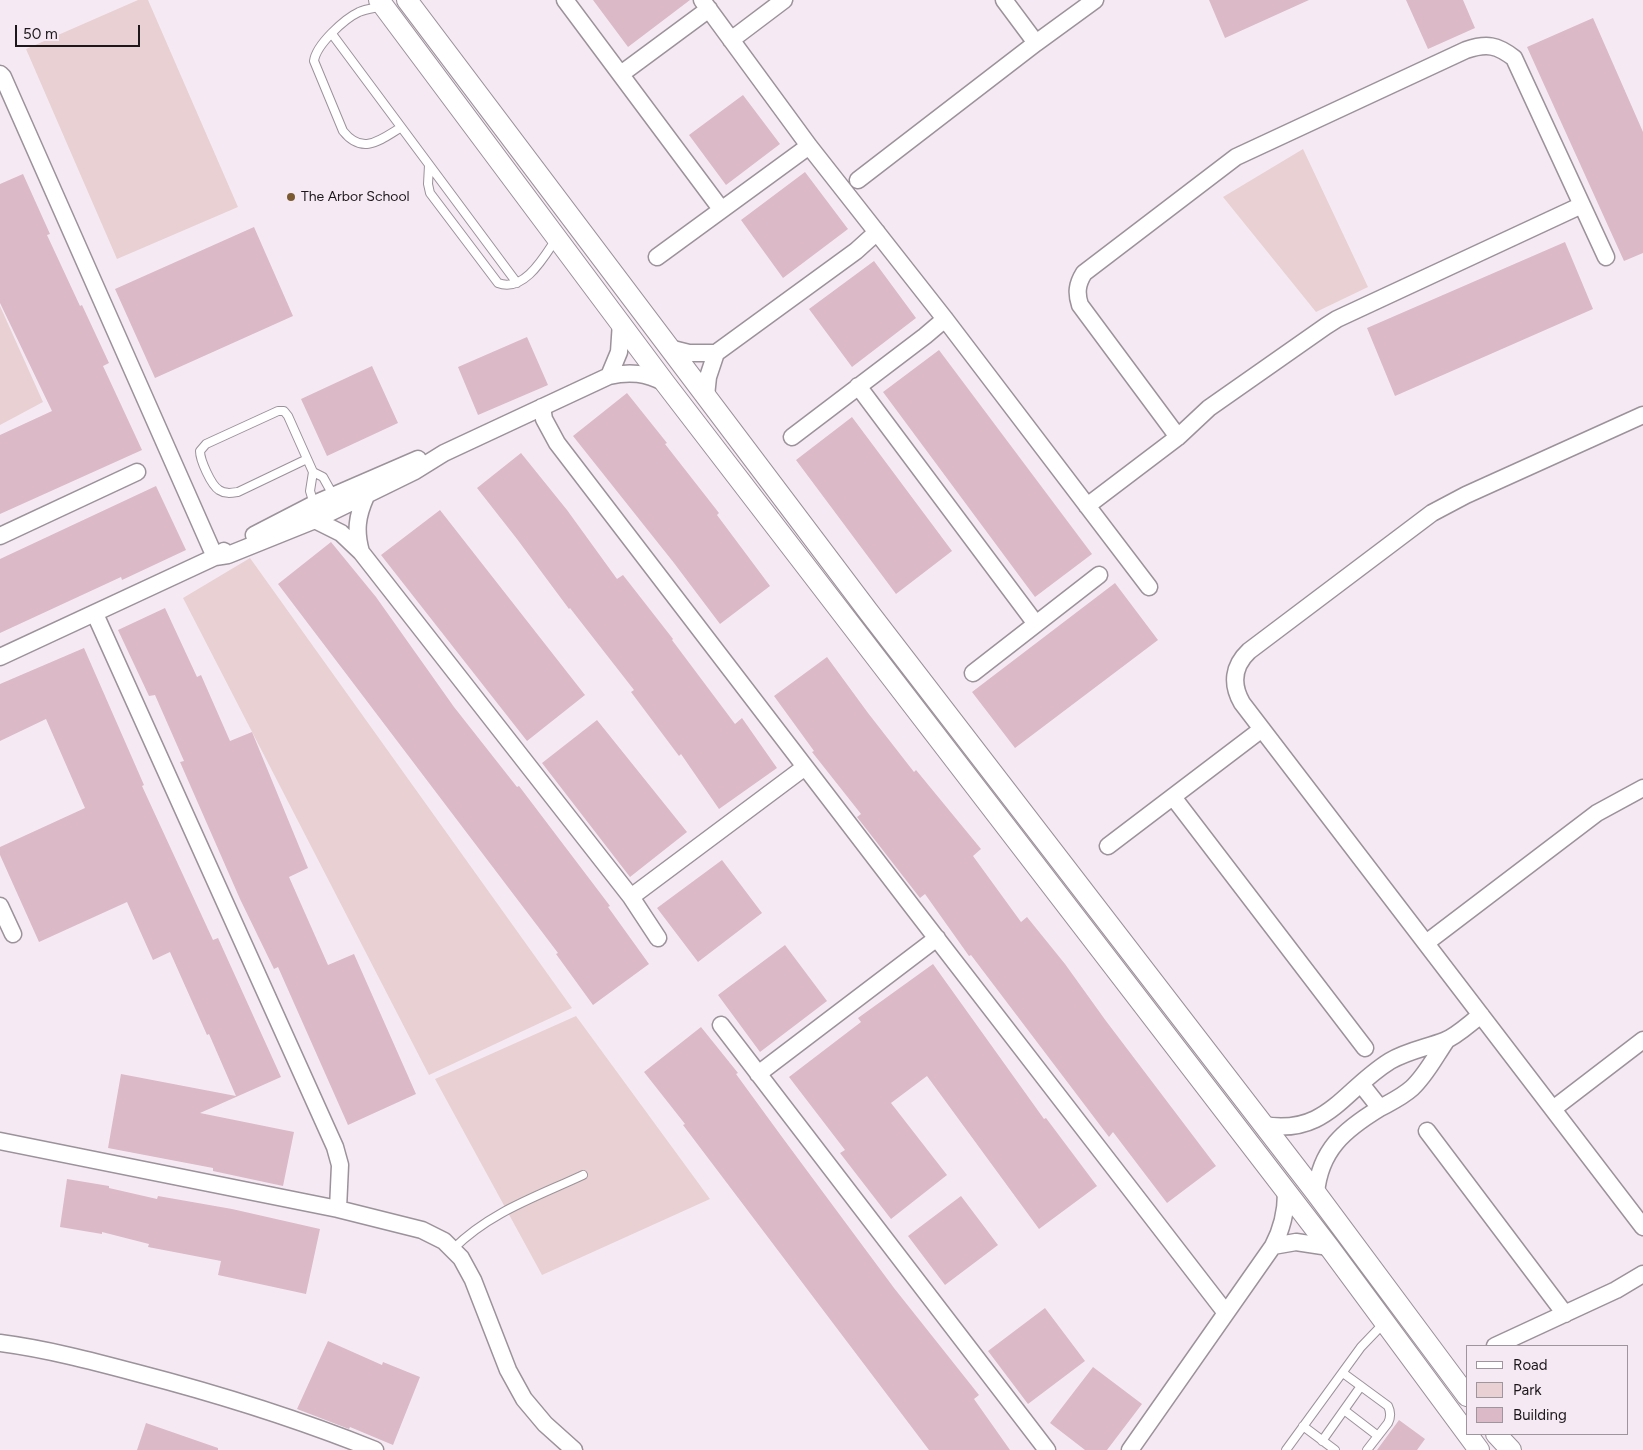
<!DOCTYPE html>
<style>
body{margin:0}
#map{position:relative;width:1643px;height:1450px;overflow:hidden;background:#f5eaf3;font-family:Figtree,sans-serif}
canvas{display:block}
.legend{position:absolute;left:1466px;top:1345px;width:162px;height:90px;box-sizing:border-box;background:#f5eaf3;border:1px solid #9e969c;margin:0;padding:6px 9px;list-style:none;font-size:15px;color:#1b171a}
.legend li{display:flex;align-items:center;gap:10px;height:25px}
.legend b{width:25px;border:1px solid #9e969c}
.scale{position:absolute;left:15px;top:25px;width:125px;height:22px;box-sizing:border-box;border:2px solid #1b171a;border-top:0;padding-left:6px;font-size:15px;line-height:18px;white-space:nowrap;color:#1b171a;-webkit-text-stroke:4px #f5eaf3;paint-order:stroke}
</style>
<div id="map">
<canvas width="1643" height="1450"></canvas>
<ul class="legend">
<li><b style="height:6px;background:#fff"></b>Road</li>
<li><b style="height:14px;background:#e9d0d2"></b>Park</li>
<li><b style="height:14px;background:#dbb9c7"></b>Building</li>
</ul>
<div class="scale">50 m</div>
</div>
<script>
const g = document.querySelector('canvas').getContext('2d');
g.lineJoin = 'round';
function fill(path, color) { g.fillStyle = color; g.fill(path, 'evenodd'); }
function strokePath(path, color, width, dash) { g.strokeStyle = color; g.lineWidth = width; g.lineCap = dash ? 'butt' : 'round'; g.setLineDash(dash || []); g.stroke(path); }
function write(font, color, halo, rows, align = 'center') {
  g.font = font + ' Figtree,sans-serif'; g.lineWidth = 5; g.setLineDash([]); g.textBaseline = 'middle'; g.strokeStyle = halo; g.fillStyle = color; for (const [text, x, y, turn = 0] of rows) {
    g.save(); g.translate(x, y); g.rotate((+turn || 0) * Math.PI / 180); g.textAlign = isNaN(turn) ? turn : align; if (halo) g.strokeText(text, 0, 0); g.fillText(text, 0, 0); g.restore();
  }
}
fill(new Path2D(`
 M138 0H148L238 207 117 259 26 49Z
 M1303 149 1368 287 1316 312 1223 197Z
 M0 306 43 402 0 425Z
 M250 558 572 1008 429 1075 183 598Z
 M576 1016 710 1199 542 1275 435 1079Z`), '#e9d0d2');
fill(new Path2D(`
 M593 0H690L628 47Z
 M1209 0H1309L1225 38Z
 M1406 0H1463L1475 28 1428 49Z
 M1593 18 1643 132V253L1624 261 1527 47Z
 M743 95 780 144 726 185 689 135Z
 M805 172 848 229 783 278 741 220Z
 M23 174 50 234 47 235 80 306 82 305 109 363 103 366 142 450 0 514V435L52 411 0 303V184Z
 M254 227 293 316 155 378 115 289Z
 M1565 242 1593 309 1395 396 1367 328Z
 M874 261 916 318 852 367 809 309Z
 M527 337 548 385 478 415 458 367Z
 M939 350 1092 554 1035 597 883 392Z
 M372 366 398 423 327 456 301 399Z
 M627 393 667 443 665 444 719 513 717 515 770 586 720 624 674 563 573 436Z
 M852 417 952 551 896 594 796 460Z
 M521 453 567 510 617 579 623 575 673 639 672 640 735 724 742 718 777 768 719 809 681 754 679 756 631 692 634 690 570 608 569 609 517 539 477 488Z
 M156 486 186 550 122 580 121 577 0 633V559Z
 M440 510 585 695 527 741 381 555Z
 M331 542 376 597 454 707 517 787 519 786 610 906 608 907 649 964 593 1005 556 954 558 953 278 584Z
 M1115 583 1158 640 1015 748 972 692Z
 M165 608 197 677 201 675 230 741 252 732 308 868 289 877 328 965 354 954 416 1094 348 1125 278 967 274 969 240 899 180 762 184 761 155 695 149 696 118 630Z
 M84 648 144 785 142 786 213 940 218 938 281 1077 200 1113 294 1132 283 1186 213 1171V1168L108 1148 121 1074 236 1096 209 1034 207 1035 170 952 153 960 127 902 39 942 0 855V847L85 808 46 719 0 741V684Z
 M827 657 868 713 914 772 916 770 981 849 973 856 1021 922 1027 917 1065 964 1106 1021 1216 1166 1167 1203 1113 1132 1109 1137 971 955 969 956 925 894 920 898 857 817 861 814 812 752 814 751 774 696Z
 M597 720 687 832 630 877 542 763Z
 M722 860 762 913 698 962 657 908Z
 M785 945 827 1001 760 1052 718 995Z
 M933 964 1044 1119 1046 1118 1097 1186 1039 1229 927 1076 891 1103 947 1175 891 1219 840 1153 845 1150 789 1077 861 1022 858 1018Z
 M701 1027 738 1073 736 1074 782 1137 894 1288 979 1395 974 1399 1010 1450H929L683 1125 685 1124 644 1072Z
 M67 1179 109 1186V1188L157 1199 158 1196 232 1209 320 1229 306 1294 218 1275 221 1261 148 1247 149 1244 102 1232V1234L60 1227Z
 M961 1196 998 1245 945 1285 908 1236Z
 M1045 1308 1085 1361 1028 1404 988 1351Z
 M328 1341 382 1365 383 1362 420 1377 393 1445 350 1427 349 1429 297 1409Z
 M1093 1367 1142 1404 1107 1450H1085L1050 1423Z
 M1399 1420 1425 1439 1417 1450H1377Z
 M146 1423 218 1448V1450H137Z`), '#dbb9c7');
const service = new Path2D(`
 M383 6C375 8 366 9 359 12 344 19 316 45 314 61L343 131C362 155 379 141 400 128
 M332 34 517 283
 M429 165 428 184 430 193 498 283C524 293 544 257 556 239
 M307 459 238 492C231 493 225 494 219 490 211 485 200 460 200 451L206 444 278 411H284L288 416 313 472 310 491 314 504
 M313 472 323 477 333 495
 M453 1249C490 1212 536 1197 583 1175
 M1343 1373 1388 1406C1391 1412 1391 1417 1388 1423L1367 1450
 M1344 1410 1378 1436
 M1303 1426 1335 1450
 M1322 1441 1361 1386
 M1286 1450 1361 1347 1384 1323`);
const minor = new Path2D(`
 M565 0 721 209
 M702 0 809 146 945 319 1149 587
 M1004 0 1036 43
 M731 40 784 0
 M0 74 3 77 215 557
 M621 74 709 9
 M858 180 1036 43 1095 0
 M657 257 809 146
 M669 348 689 353H716
 M609 376 619 352 621 322
 M858 386 1036 624
 M706 396 708 377 716 353 856 251 877 232
 M542 407 544 419 557 443 914 909 1226 1313
 M1643 415 1466 495 1432 513 1249 651C1233 666 1231 684 1242 703L1643 1227
 M792 437 925 336 945 319
 M1178 437 1080 305C1076 293 1077 284 1084 273L1236 157 1466 50C1487 43 1497 45 1514 58L1606 257
 M1087 506 1178 437 1209 408 1326 326 1337 319 1582 205
 M315 520 341 533 361 552 631 897 658 938
 M254 535 314 504 418 459
 M0 536 137 472
 M361 552C355 531 357 516 366 496
 M215 557 228 555 315 520 415 471 444 453 609 376C630 371 646 373 665 383
 M95 614 335 1147 340 1165 338 1209
 M0 657 215 557 224 551
 M973 673 1099 575
 M1173 797 1365 1048
 M1108 846 1262 729
 M631 897 805 767
 M0 906 13 934
 M1426 943 1597 813 1643 788
 M721 1025 1047 1450
 M758 1074 937 938
 M1361 1084 1380 1108
 M1553 1109 1643 1040
 M1263 1125C1327 1136 1343 1090 1390 1061 1407 1051 1425 1048 1444 1041 1457 1036 1470 1023 1481 1015
 M1427 1131 1565 1314
 M0 1141 338 1209 422 1230 444 1241 461 1258 473 1280 508 1370 524 1399 545 1424 574 1450
 M1316 1193C1320 1150 1344 1130 1380 1108 1391 1102 1402 1097 1412 1088 1426 1075 1435 1057 1446 1041
 M1273 1246 1296 1242 1329 1247
 M0 1343C46 1349 92 1361 137 1373 218 1394 298 1419 375 1450
 M1495 1346 1616 1290 1643 1274
 M1130 1450 1273 1246C1282 1229 1286 1212 1286 1193`);
const tertiary = new Path2D(`
 M379 0 665 383 1329 1247 1479 1450
 M407 0 868 611 1316 1193 1467 1396
 M1496 1434 1511 1450`);
strokePath(service, '#9c929a', 10);
strokePath(minor, '#9c929a', 19);
strokePath(tertiary, '#9c929a', 22);
strokePath(service, '#fff', 8);
strokePath(minor, '#fff', 16);
strokePath(tertiary, '#fff', 20);
for (const [x, y, r, color] of [
 [291,197,5,"#7b5a31"]
]) { const dot = new Path2D(); dot.arc(x, y, r, 0, 2 * Math.PI); g.fillStyle = color; g.fill(dot); strokePath(dot, '#f5eaf3', 2); }
write('14px', '#1b171a', '#f5eaf3', [
 ["The Arbor School",301,197]
], 'left');
</script>
